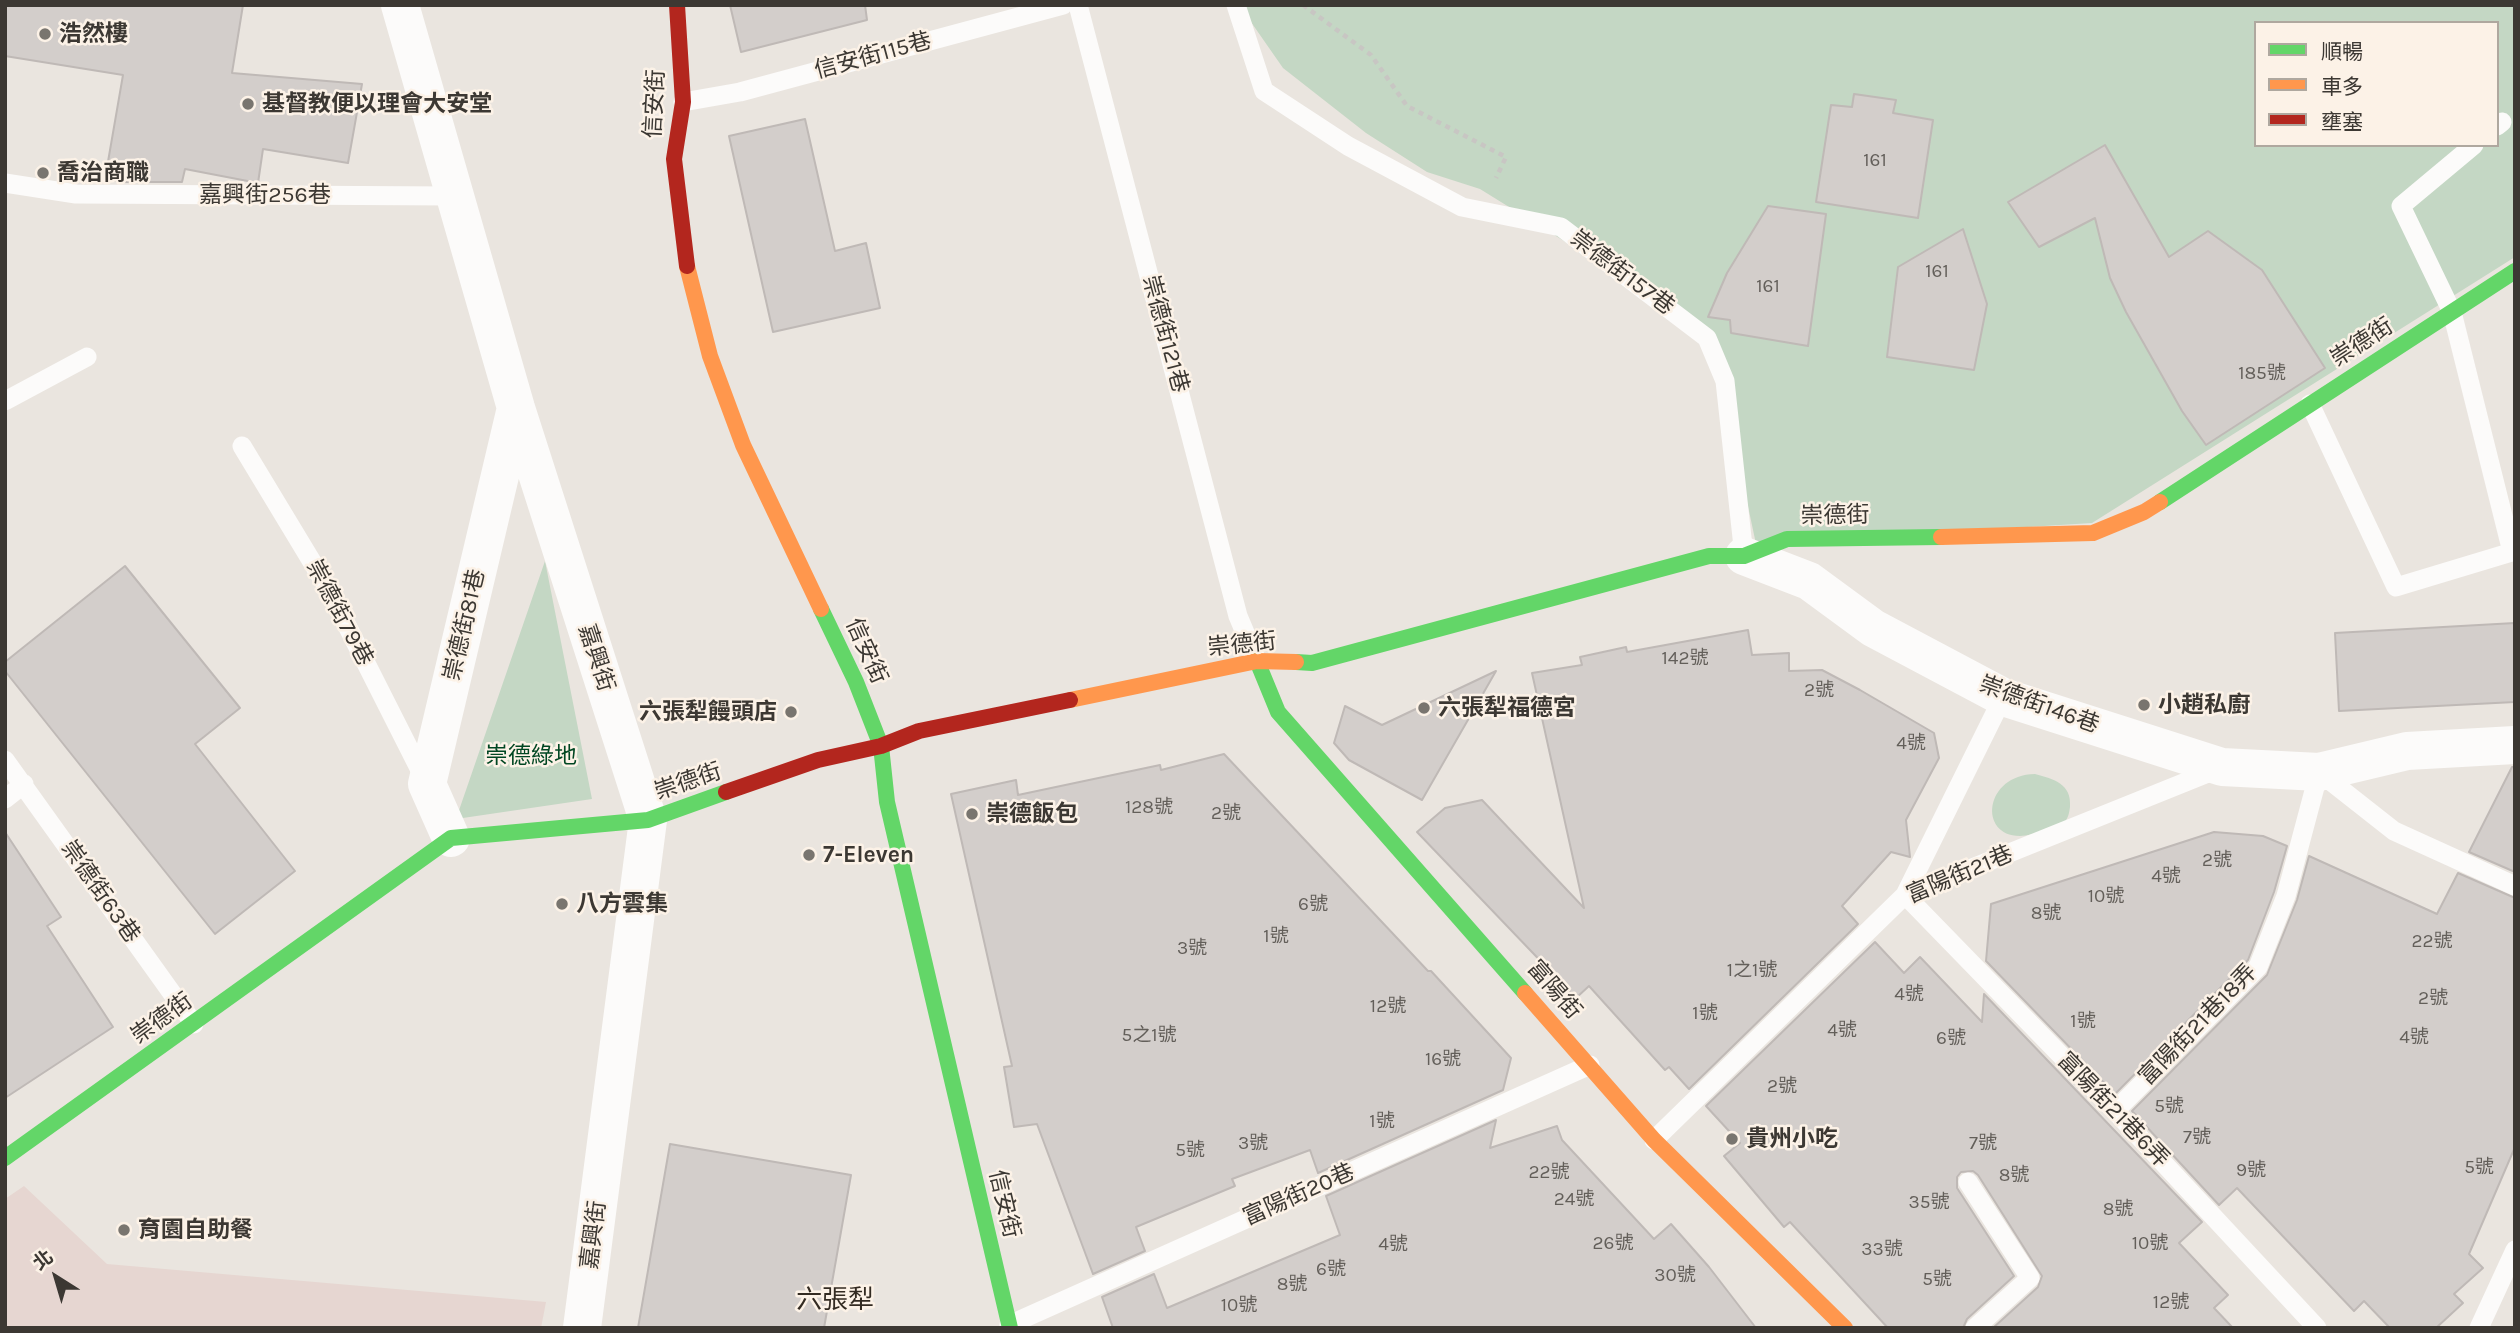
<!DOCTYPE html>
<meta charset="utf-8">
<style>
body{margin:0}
#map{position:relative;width:2520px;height:1333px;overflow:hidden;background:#eae5df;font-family:Karla,"Noto Sans TC",sans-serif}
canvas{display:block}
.frame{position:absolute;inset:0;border:7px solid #3c3833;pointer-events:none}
.legend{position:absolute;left:2254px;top:21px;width:245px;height:126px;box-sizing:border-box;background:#fcf2e7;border:2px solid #afa89f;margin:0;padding:9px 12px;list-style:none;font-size:21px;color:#3c3833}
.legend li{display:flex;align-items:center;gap:14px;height:35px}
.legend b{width:35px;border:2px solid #afa89f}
.north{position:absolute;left:21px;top:1242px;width:70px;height:70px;-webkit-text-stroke:5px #fcf2e7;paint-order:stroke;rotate:323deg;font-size:19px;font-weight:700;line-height:28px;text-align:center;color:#3c3833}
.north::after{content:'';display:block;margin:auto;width:24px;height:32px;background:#3c3833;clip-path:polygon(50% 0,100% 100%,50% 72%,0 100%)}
</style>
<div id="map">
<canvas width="2520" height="1333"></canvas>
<div class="frame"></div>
<ul class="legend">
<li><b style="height:9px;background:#63d668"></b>順暢</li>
<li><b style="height:9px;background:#ff974d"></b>車多</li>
<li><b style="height:9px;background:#b3261e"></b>壅塞</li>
</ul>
<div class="north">北</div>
</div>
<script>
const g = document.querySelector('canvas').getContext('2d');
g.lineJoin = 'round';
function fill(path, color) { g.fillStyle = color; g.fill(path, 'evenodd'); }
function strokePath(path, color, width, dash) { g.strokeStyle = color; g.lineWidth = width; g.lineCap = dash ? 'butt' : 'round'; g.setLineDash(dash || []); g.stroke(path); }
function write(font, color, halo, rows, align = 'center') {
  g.font = font + ' Karla,"Noto Sans TC",sans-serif'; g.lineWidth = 5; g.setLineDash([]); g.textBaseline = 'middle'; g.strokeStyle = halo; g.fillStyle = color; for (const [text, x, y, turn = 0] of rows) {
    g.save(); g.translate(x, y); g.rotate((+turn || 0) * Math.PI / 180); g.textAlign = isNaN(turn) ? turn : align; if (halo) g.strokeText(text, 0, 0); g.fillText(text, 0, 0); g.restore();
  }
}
fill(new Path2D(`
 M24 1186 107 1264 546 1302 541 1328H5V1199Z`), '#e6d6d1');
fill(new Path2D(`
 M1242 5H2515V257L2092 523 1756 544 1711 332 1480 189 1427 172 1366 133 1283 68 1244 12ZM2256 23H2497V145H2256Z
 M545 561 592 799 456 819Z
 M2035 774C2054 779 2072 784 2070 807 2069 814 2068 819 2063 824 2051 827 2034 836 2020 836 1978 836 1984 775 2035 774Z`), '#c4d7c4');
const building = new Path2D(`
 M5 5H243L232 73 362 84 348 163 263 149 258 183 185 169 182 182H124L105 179 123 75 5 56Z
 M730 5H865L867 20 741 52Z
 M1854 94 1896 100 1893 113 1933 120 1918 218 1816 202 1831 105 1852 107Z
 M805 119 835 251 866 243 880 308 773 332 729 136Z
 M2105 145 2169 257 2208 231 2262 270 2325 368 2206 445 2182 411 2126 312 2110 278 2095 218 2039 247 2008 202Z
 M1768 206 1826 214 1808 346 1731 333 1730 320 1708 317 1727 273Z
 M1963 229 1987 304 1974 370 1887 357 1898 267Z
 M125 566 240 708 195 744 295 871 215 934 5 671V662Z
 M2515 623V702L2339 711 2335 633Z
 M1748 630 1752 655 1789 653V671L1822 670 1860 690 1934 733 1939 758 1906 820 1910 857 1891 852 1842 906 1858 924 1689 1089 1669 1067 1665 1070 1589 986 1576 998 1417 832 1445 808 1482 800 1584 908 1532 673 1582 665 1580 657 1626 647 1627 652Z
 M1496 671 1422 800 1349 760 1334 743 1345 706 1382 725Z
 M1224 754 1428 971H1431L1511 1058 1503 1090 1318 1173 1310 1150 1232 1179 1235 1186 1136 1227 1145 1251 1093 1274 1037 1124 1014 1127 1004 1067 1012 1066 951 794 1016 780 1018 795 1160 765 1161 770Z
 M2512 767H2515V872L2469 852Z
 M5 832 61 917 47 926 113 1027 5 1098Z
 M2214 832 2263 836 2287 846 2274 892 2248 960 2115 1094 1986 961 1991 904Z
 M2309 856 2437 914 2458 873 2515 898V1147L2469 1254 2483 1268 2454 1294 2463 1303 2436 1328H2390L2364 1301 2354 1311 2237 1188 2219 1205 2132 1111 2267 975 2297 900Z
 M1875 942 1904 973 1920 957 1982 1022 1984 994 2202 1222 2179 1243 2228 1295 2214 1308 2233 1328H1993L2038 1287 2042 1276 1978 1175 1973 1171 1961 1172 1957 1177V1188L2014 1276 1967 1319 1963 1328H1888L1790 1222 1784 1227 1724 1156 1740 1143 1706 1106Z
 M1496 1120 1490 1148 1557 1126 1562 1140 1654 1239 1671 1224 1709 1267 1756 1328H1113L1102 1297 1154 1274 1167 1308 1340 1235 1326 1196Z
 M670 1144 851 1175 824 1328H638Z`);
fill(building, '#d3cecb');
strokePath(building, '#bfb9b6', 2);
strokePath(new Path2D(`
 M1303 5 1371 55 1407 106 1506 157 1496 178`), '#c8c6c3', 4.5, [5, 5]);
strokePath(new Path2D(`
 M1078 5 1238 616 1257 661
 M1236 5 1264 91 1348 146 1462 207 1561 227 1707 338 1725 381 1744 556
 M683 102 740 92 1063 5
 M2497 126 2502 122
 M5 183 76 194 453 196
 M5 401 87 357
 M2310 404 2396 587 2512 552 2452 312 2401 206 2474 145
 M242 446 329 590 425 780
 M2003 697 1905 895 2115 1111 2317 1328
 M5 760 194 1024
 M5 799 24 784
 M2115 1111 2258 967 2286 896 2319 772 2394 831 2515 886
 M1654 1140 1905 895 2218 769
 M1968 1182 2030 1278 1975 1328
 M1009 1325 1590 1065
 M2479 1328 2515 1250`), '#fcfbfa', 19);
strokePath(new Path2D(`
 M400 5 516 408 648 820 582 1328
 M1744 556 1809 581 1873 628 2003 697 2222 767 2319 772 2407 751 2515 745
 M451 838 427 784 516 408`), '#fcfbfa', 38);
strokePath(new Path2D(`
 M2160 502 2515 271
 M821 609 856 682 881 746 887 802 1010 1328
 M1257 661 1278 712 1525 993
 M1296 662 1312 663 1709 556H1744L1787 539 1941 537
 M5 1158 451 838 648 820 726 792`), '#63d668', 16);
strokePath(new Path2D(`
 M687 266 710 356 743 445 821 609
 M1941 537 2093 533 2144 512 2160 502
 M1070 700 1257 661 1296 662
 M1525 993 1654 1140 1845 1328`), '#ff974d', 16);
strokePath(new Path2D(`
 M677 5 683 102 674 159 687 266
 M726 792 818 760 881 746 919 731 1070 700`), '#b3261e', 16);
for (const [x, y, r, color] of [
 [45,34,7,"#79756f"],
 [248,104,7,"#79756f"],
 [43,173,7,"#79756f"],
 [2144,705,7,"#79756f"],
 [1424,708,7,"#79756f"],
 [791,712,7,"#79756f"],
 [972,814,7,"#79756f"],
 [809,855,7,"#79756f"],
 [562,904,7,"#79756f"],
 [1732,1139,7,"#79756f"],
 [124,1230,7,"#79756f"]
]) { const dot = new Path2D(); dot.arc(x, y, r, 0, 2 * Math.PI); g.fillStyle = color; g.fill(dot); strokePath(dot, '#fcf2e7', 2.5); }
write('19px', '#635f5a', null, [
 ["161",1875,161],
 ["161",1937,272],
 ["161",1768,287],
 ["185號",2262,374],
 ["142號",1685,659],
 ["2號",1819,691],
 ["4號",1911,744],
 ["128號",1149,808],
 ["2號",1226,814],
 ["2號",2217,861],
 ["4號",2166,877],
 ["10號",2106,897],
 ["6號",1313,905],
 ["8號",2046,914],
 ["1號",1276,937],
 ["22號",2432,942],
 ["3號",1192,949],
 ["1之1號",1752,971],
 ["4號",1909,995],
 ["2號",2433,999],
 ["12號",1388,1007],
 ["1號",1705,1014],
 ["1號",2083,1022],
 ["4號",1842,1031],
 ["5之1號",1149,1036],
 ["4號",2414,1038],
 ["6號",1951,1039],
 ["16號",1443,1060],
 ["2號",1782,1087],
 ["5號",2169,1107],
 ["1號",1382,1122],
 ["7號",2197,1138],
 ["3號",1253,1144],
 ["7號",1983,1144],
 ["5號",1190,1151],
 ["5號",2479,1168],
 ["9號",2251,1171],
 ["22號",1549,1173],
 ["8號",2014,1176],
 ["24號",1574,1200],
 ["35號",1929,1203],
 ["8號",2118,1210],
 ["26號",1613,1244],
 ["10號",2150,1244],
 ["4號",1393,1245],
 ["33號",1882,1250],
 ["6號",1331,1270],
 ["30號",1675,1276],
 ["5號",1937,1280],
 ["8號",1292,1285],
 ["12號",2171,1303],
 ["10號",1239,1306]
]);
write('bold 23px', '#3c3833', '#fcf2e7', [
 ["浩然樓",59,34],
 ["基督教便以理會大安堂",262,104],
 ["喬治商職",57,173],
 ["小趙私廚",2158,705],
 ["六張犁福德宮",1438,708],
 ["六張犁饅頭店",777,712,"right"],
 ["崇德飯包",986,814],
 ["7-Eleven",823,855],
 ["八方雲集",576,904],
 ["貴州小吃",1746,1139],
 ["育園自助餐",138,1230]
], 'left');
write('23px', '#3c3833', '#fcf2e7', [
 ["信安街115巷",873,56,-15],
 ["信安街",655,104,-87],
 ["嘉興街256巷",265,195],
 ["崇德街157巷",1622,273,37],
 ["崇德街121巷",1165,334,75],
 ["崇德街",2362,343,-33],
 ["崇德街",1835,516,-1],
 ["崇德街79巷",339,613,62],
 ["崇德街81巷",465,625,-77],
 ["崇德街",1242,645,-6],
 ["信安街",866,651,66],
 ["嘉興街",596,658,72],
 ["崇德街146巷",2039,705,20],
 ["崇德街",688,782,-19],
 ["富陽街21巷",1960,875,-23],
 ["崇德街63巷",100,892,55],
 ["富陽街",1554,990,49],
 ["崇德街",162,1019,-36],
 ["富陽街21巷18弄",2198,1025,-46],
 ["富陽街21巷6弄",2113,1110,46],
 ["富陽街20巷",1299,1195,-24],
 ["信安街",1004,1204,77],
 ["嘉興街",594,1235,-83]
]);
write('23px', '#004622', '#fcf2e7', [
 ["崇德綠地",531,756]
]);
write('26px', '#332b22', '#fcf2e7', [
 ["六張犁",835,1301]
]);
</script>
